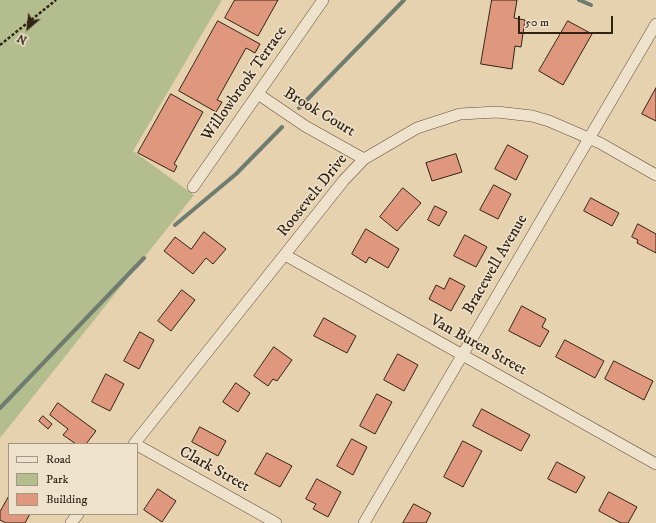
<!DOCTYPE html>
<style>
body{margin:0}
#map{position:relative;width:656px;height:523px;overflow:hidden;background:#e7d2b0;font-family:"IM FELL DW Pica",serif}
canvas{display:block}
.legend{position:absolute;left:8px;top:443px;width:130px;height:72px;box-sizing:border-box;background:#efe2cc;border:1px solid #a39683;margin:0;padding:5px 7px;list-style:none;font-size:12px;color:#322415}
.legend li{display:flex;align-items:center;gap:8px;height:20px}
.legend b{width:20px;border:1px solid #a39683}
.north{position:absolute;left:8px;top:8px;width:40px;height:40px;-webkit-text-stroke:3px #efe2cc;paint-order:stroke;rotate:208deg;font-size:11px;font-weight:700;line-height:16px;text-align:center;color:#322415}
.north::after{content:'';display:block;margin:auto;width:14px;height:18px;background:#322415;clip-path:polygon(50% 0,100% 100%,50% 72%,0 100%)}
.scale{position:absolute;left:518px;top:16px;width:95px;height:18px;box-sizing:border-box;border:2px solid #322415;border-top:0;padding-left:5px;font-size:12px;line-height:14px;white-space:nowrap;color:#322415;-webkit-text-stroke:3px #efe2cc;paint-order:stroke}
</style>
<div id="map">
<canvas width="656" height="523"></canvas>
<ul class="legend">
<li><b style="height:5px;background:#efe2cc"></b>Road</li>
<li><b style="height:11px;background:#b3bd8d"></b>Park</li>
<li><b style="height:11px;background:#df977e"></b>Building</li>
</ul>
<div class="north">N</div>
<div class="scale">50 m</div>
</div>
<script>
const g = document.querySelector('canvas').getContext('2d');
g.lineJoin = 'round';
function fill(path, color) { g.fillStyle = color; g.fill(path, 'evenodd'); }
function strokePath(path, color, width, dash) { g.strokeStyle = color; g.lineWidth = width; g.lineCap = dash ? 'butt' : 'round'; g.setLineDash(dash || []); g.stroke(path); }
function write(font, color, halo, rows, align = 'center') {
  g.font = font + ' "IM FELL DW Pica",serif'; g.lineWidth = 3; g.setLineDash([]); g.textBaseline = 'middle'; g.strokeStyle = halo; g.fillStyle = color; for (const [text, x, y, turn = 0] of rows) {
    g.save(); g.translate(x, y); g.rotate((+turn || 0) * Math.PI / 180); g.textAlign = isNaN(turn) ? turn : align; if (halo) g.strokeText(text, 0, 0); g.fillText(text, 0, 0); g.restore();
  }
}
fill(new Path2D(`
 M0 0H222L133 151 194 195 0 438Z`), '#b3bd8d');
strokePath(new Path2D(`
 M579 0 591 5
 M299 108 404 0
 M175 225 236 174 282 127
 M0 408 144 258`), '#6f7c70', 4);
const building = new Path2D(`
 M235 0H278L258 36 225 18Z
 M492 0H517L514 18 525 20 521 47 515 46 512 69 481 64Z
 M218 21 260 44 255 53 246 48 217 100 222 102 216 112 179 91Z
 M568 21 592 34 563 85 539 71Z
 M656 88V121L642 114Z
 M171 94 203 112 174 164 177 166 174 172 138 153Z
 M508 145 528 156 516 180 495 169Z
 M456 154 462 172 432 181 426 163Z
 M494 185 511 194 498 219 480 210Z
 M403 188 421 203 397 231 380 217Z
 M591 198 619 213 612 226 584 211Z
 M435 206 447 212 439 226 428 220Z
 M638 224 656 234V253L637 243 638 240 632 237Z
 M366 229 399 249 388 268 369 257 366 263 352 254Z
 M204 232 226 249 213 264 206 258 193 274 164 251 175 237 191 249Z
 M465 235 487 247 476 267 454 256Z
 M450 278 465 286 451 311 429 299 436 285 444 289Z
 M182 290 195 300 171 331 158 321Z
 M522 306 546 319 542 327 549 331 540 347 509 331Z
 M324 318 356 336 347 353 314 336Z
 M140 332 154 340 139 369 124 361Z
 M565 340 604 361 595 378 556 357Z
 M274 347 292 360 277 381 273 379 268 386 254 376Z
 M398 354 418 365 404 391 384 380Z
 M614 361 653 381 644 400 605 379Z
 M106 374 124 384 110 411 92 402Z
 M236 383 250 393 238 412 223 402Z
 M377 394 392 402 375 434 360 426Z
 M58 403 96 431 86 444H76L63 435 68 429 50 415Z
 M482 409 530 435 521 451 473 426Z
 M43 416 52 424 48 429 39 421Z
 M200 427 226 441 218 456 192 442Z
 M352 439 367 447 353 475 337 466Z
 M463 441 482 451 463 487 444 477Z
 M267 453 292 466 280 487 255 474Z
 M557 462 585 477 576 493 548 479Z
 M317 479 341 492 328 517 313 509 316 504 306 499Z
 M158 489 176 501 162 522 144 510Z
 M609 492 637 507 628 523H621L599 511Z
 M9 496V514H30L25 523H6L0 520V512Z
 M414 504 431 513 426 523H403Z`);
fill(building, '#df977e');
strokePath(building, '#322415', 1);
const street = new Path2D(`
 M258 94 305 126 364 159
 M193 187 323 0
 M285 255 656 464
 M134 444 344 180 364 159 417 128 460 114 497 112 532 116 549 121 600 143 656 175
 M137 445 276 523
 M71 523 78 514
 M364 523 656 24`);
strokePath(street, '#5f503c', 12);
strokePath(new Path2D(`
 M0 45 56 0`), '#322415', 2.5, [3, 2]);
strokePath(street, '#efe2cc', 11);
write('16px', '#322415', '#efe2cc', [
 ["Willowbrook Terrace",245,84,-55],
 ["Brook Court",319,113,31],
 ["Roosevelt Drive",313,196,-51],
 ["Bracewell Avenue",496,265,-60],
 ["Van Buren Street",478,346,29],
 ["Clark Street",214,470,29]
]);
</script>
